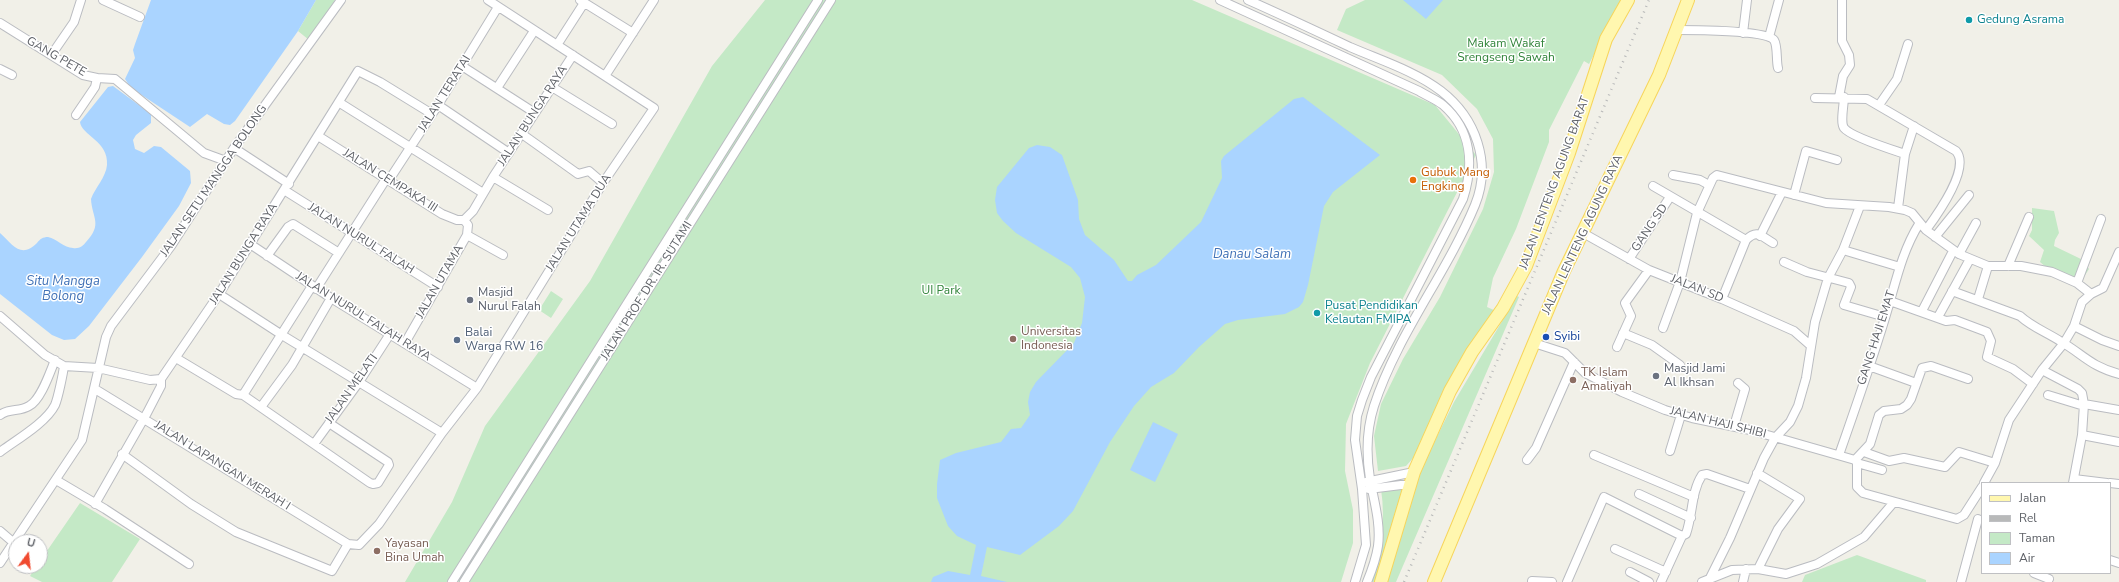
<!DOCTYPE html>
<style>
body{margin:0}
#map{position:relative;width:2119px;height:582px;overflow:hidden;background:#f1f0e8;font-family:"Nunito Sans",sans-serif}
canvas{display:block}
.legend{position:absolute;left:1981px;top:482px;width:130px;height:92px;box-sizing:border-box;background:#fff;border:1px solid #bfc0c3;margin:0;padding:5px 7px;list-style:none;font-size:12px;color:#5f6268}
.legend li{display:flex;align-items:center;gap:8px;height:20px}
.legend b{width:20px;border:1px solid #bfc0c3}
.north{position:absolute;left:8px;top:534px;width:40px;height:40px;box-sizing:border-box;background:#fff;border:1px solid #bfc0c3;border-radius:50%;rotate:15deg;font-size:11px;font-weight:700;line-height:16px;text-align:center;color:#5f6268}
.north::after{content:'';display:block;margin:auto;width:14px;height:18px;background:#f04a2f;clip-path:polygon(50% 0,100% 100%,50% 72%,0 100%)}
</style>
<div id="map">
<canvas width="2119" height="582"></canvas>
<ul class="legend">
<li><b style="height:5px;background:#fff7af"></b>Jalan</li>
<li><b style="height:5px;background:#b8b9b9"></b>Rel</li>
<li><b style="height:11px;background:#c4e9c6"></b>Taman</li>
<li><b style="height:11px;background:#aad4ff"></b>Air</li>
</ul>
<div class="north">U</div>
</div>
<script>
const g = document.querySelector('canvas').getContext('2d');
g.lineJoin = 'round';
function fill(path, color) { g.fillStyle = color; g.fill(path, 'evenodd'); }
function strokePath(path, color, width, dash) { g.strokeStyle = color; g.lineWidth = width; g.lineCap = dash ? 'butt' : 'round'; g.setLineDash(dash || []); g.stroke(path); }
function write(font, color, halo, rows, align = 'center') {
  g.font = font + ' "Nunito Sans",sans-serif'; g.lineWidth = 3; g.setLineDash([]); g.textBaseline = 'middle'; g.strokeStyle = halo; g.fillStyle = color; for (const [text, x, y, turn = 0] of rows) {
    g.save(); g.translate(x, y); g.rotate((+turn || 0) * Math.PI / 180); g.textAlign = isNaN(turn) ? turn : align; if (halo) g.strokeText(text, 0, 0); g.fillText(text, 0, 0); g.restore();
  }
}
fill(new Path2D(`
 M316 0H335L309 40 298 31Z
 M765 0H1192L1435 105 1476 155 1370 363 1346 424 1345 471 1353 510V543L1341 582H405L452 502 485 426 590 281 712 66Z
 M1365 0H1623L1589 64 1584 61 1549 130V142L1516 229 1493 278 1487 307 1496 311 1415 456 1406 466 1378 471 1374 436 1381 404 1403 359 1440 297 1483 209 1494 172 1493 139 1477 109 1442 75 1337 30 1346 9Z
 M2032 208 2054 211 2059 233 2055 240 2054 246 2083 260 2089 269 2082 280 2047 268 2040 262 2044 250 2029 236 2032 230Z
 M551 291 563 299 551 318 539 310Z
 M1517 296 1519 297 1396 582H1386L1419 473 1454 402Z
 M1398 487 1403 491 1375 582H1370C1381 551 1386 522 1381 489Z
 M80 503 140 539 112 582H42L30 576 37 566H40V561Z
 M1857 555 1926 580V582H1802L1805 575Z`), '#c4e9c6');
fill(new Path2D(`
 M151 0H316L298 31 235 121 230 125 224 124 207 114 190 127 131 88 125 79 135 58 133 50 135 44Z
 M1403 0H1443L1426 19Z
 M113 86 151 114V123L136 135 133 140 135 149 144 153 154 146 161 147 190 171 191 183 179 206 142 257 89 326 75 339 64 340 52 335 0 294V233C13 245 21 259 37 243 40 239 43 237 48 237 57 239 64 248 73 248 79 249 83 246 86 242 103 224 92 218 91 199 95 188 106 177 107 165 109 141 81 135 80 122L108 87Z
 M1303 97 1380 155 1333 192 1324 206 1308 285 1303 302 1299 307 1285 314 1238 320 1225 324 1199 347 1174 373 1151 387 1134 406 1110 442 1073 511 1059 526 1020 555 987 547 981 576 1007 582H931L933 577 948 571 970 575 976 545 957 536 948 526 937 498V484L940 460 956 453 1001 442 1011 429 1021 428 1030 415 1028 402 1030 392 1036 382 1074 343 1082 323 1085 297 1080 278 1071 267 1016 233 1003 221 997 213 995 200 997 187 1029 148 1037 145 1050 147 1062 155 1078 200 1079 219 1085 235 1114 260 1128 281H1132L1137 275 1156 265 1201 222 1222 178 1221 161 1224 156 1294 99Z
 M1153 422 1178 434 1155 482 1130 470Z`), '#aad4ff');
const minor = new Path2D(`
 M103 0 140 17
 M580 0 633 33
 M1220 0 1419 91C1427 96 1437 100 1443 105 1472 130 1474 165 1463 199L1371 377 1362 400 1357 416 1355 440 1362 489 1366 545 1355 582
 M1248 0C1282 15 1316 31 1350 47 1380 60 1415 71 1441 91 1476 118 1492 163 1475 205 1447 273 1397 335 1374 406 1366 431 1366 454 1370 479 1374 501 1381 524 1378 546 1376 559 1372 570 1367 582
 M0 23 83 75 97 78 95 87 76 115
 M1677 30C1692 30 1766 30 1774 40 1778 46 1776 61 1778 68
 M1743 33 1747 0
 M1769 37 1779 0
 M557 45 584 3
 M52 54 74 22 81 0
 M462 66 535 113
 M0 69 12 75
 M605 76 654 0
 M97 78 115 79 204 153 226 161
 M552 87 612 124
 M497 88 534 31
 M1839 97 1843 76 1850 65 1849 55 1842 41V0
 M1844 97C1844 105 1840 122 1844 128 1851 137 1893 150 1905 154
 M1815 98 1867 99 1956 151C1971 168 1937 215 1926 230
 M340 103 483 193
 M438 105 509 153
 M1879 105 1897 79 1908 44
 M522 134 578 174 589 171 603 183
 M318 136 442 214 457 220H464
 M234 148 289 184
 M1673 175 1700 180 1709 185
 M493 177 548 210
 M389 180 438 105 498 7
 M1653 186 1746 240
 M284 190 438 287
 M1794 195 1806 151 1837 160
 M1898 208 1905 154 1914 126
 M464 220 473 211 493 177 573 55
 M1583 233 1649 270 1722 299 1794 331 1810 345
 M467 235 503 255
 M1760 236 1782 192
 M1935 237 1969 195
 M250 244 331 298 477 388
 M1843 250 1900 267
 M1959 254 1976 223
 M267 256 288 227 293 224 339 253
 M1629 259 1670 197
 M1784 262 1807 272 1849 283 1851 287 1844 305 1885 317
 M2008 266 2029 217
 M2077 283 2101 219
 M316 289 386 179
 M1952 291 2020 316C2032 327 2046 332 2060 341 2084 355 2090 366 2119 374
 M219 294 282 335 442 433
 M1722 299 1746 240C1757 229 1761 236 1773 243
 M1978 299 1988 266
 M1890 301 1946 321 1955 320 1987 332 1991 341 1987 357 2013 369 2033 384
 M1922 311 1953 251
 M0 316 45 355 64 366 98 368 150 380 161 379 219 294 358 71 380 82 432 114
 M1938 317 1970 259
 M2074 326 2102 340 2119 346
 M1663 328 1680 282 1697 213 1713 178 1717 175 1826 203 1889 207 1905 210 1912 213 1926 230 1959 254 1988 266H2021L2052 272 2077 283 2091 294
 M1623 333 1652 345 1680 365
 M405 343 467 235 468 225 464 220
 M1534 343 1565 353 1585 373 1622 392 1665 410 1692 418 1750 430 1855 460 1857 463V487L1863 493 1957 519 1964 515 1982 487
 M1617 347 1631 316 1625 303 1649 270
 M176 358 236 394 243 395
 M1869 366 1916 383
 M2042 370 2078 389 2082 393 2084 404
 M95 389 348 544 359 545 379 524 442 433 477 388 603 183 654 108 488 0
 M243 395 370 483 373 484 378 483 389 465 388 462 329 423
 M243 395 312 286
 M2048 395 2084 406
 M261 407 292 365 331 298
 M0 415C9 408 20 412 29 406 41 400 50 372 55 360
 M1734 426 1745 389 1738 383
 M2082 435 2119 442
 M314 444 359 382 390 334
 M1670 451 1681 415
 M0 452C16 440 46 423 55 405 58 398 63 374 64 366
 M1864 452 1889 461 1904 458 1945 467 1959 452 1995 463
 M122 454 191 504 236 532 332 571 348 544
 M1594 455 1694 497
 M1839 455C1855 409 1871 364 1885 318 1895 286 1901 253 1919 224
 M1527 460 1536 448 1574 362
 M1855 460 1870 444 1879 415 1884 411 1901 409 1907 405 1911 399 1922 368 1931 366 1968 379
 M1857 463 1882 470
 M1757 473 1800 499 1778 529 1758 569
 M2074 479 2107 483
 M56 480 105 509 189 564
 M1366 482 1414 472
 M1984 483 1995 463 2009 420 2042 370 2064 343 2074 326 2082 302 2091 294 2103 288 2119 252
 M2073 483 2082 435 2084 404 2119 410
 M2110 483 2119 484
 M1369 489 1401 485H1409
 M1639 494 1691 518
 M95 504 147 413 161 386V379
 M0 531 14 543
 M1615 549 1666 572
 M2110 560 2119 563
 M0 563 82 440 106 337 111 326 171 246 234 148 341 0
 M1630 572 1649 582
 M2034 573 2049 579
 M1710 578 1730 538 1764 458 1775 438 1790 422 1798 406 1806 378 1815 322 1828 278 1843 250 1860 206
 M1532 581 1552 582
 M452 582 818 0
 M464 582 831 0
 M1567 582 1604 497 1682 536
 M1661 582 1682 536 1686 534C1693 514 1691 492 1702 475L1707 474 1750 489
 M1702 582 1732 570 1758 569 1786 574 1817 564 1864 537 1894 502
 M1743 582 1746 569
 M1961 582 1978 519`);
const primary = new Path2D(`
 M1381 582 1414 472 1450 391 1472 352 1503 308 1526 266 1569 153 1606 39 1628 0
 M1434 582 1564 271 1659 75 1688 0`);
strokePath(minor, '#babcc1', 10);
strokePath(primary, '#f7d55b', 14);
strokePath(minor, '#fff', 8);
strokePath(primary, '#fff7af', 12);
strokePath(new Path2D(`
 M1404 582 1649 0`), '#b8b9b9', 2.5, [1, 5]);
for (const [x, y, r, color] of [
 [1969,20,4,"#0f9aa8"],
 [1413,180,4,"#e8710a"],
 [470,300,4,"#6b7280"],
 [1317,313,4,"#0f9aa8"],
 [1546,337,4,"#1a4fb4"],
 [1013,339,4,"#8d6e63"],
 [457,340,4,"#5c6f8a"],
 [1656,376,4,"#6b7280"],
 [1573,380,4,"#8d6e63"],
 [377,551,4,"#8d6e63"]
]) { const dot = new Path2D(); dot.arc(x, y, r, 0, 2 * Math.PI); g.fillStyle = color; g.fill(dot); strokePath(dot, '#fff', 1.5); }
write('12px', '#0d838f', '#fff', [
 ["Gedung Asrama",1977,20],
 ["Pusat Pendidikan",1325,306],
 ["Kelautan FMIPA",1325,320]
], 'left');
write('12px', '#31843a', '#fff', [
 ["Makam Wakaf",1506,44],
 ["Srengseng Sawah",1506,58],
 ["UI Park",941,291]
]);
write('12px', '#5f6268', '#fff', [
 ["GANG PETE",56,57,30],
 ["JALAN TERATAI",445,94,-58],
 ["JALAN BUNGA RAYA",533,116,-57],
 ["JALAN SETU MANGGA BOLONG",214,181,-56],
 ["JALAN CEMPAKA III",390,181,32],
 ["JALAN LENTENG AGUNG BARAT",1555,183,-70],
 ["JALAN UTAMA DUA",579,223,-58],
 ["GANG SD",1650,228,-56],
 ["JALAN LENTENG AGUNG RAYA",1583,235,-65],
 ["JALAN NURUL FALAH",361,239,32],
 ["JALAN BUNGA RAYA",244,254,-58],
 ["JALAN UTAMA",440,282,-60],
 ["JALAN SD",1697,289,22],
 ["JALAN PROF. DR. IR. SUTAMI",647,291,-58],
 ["JALAN NURUL FALAH RAYA",363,317,32],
 ["GANG HAJI EMAT",1877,338,-72],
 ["JALAN MELATI",352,389,-55],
 ["JALAN HAJI SHIBI",1718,423,14],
 ["JALAN LAPANGAN MERAH I",222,466,32]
]);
write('12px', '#c56008', '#fff', [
 ["Gubuk Mang",1421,173],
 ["Engking",1421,187]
], 'left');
write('12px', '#5b616d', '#fff', [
 ["Masjid",478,293],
 ["Nurul Falah",478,307],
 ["Masjid Jami",1664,369],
 ["Al Ikhsan",1664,383]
], 'left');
write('12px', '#785e54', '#fff', [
 ["Universitas",1021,332],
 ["Indonesia",1021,346],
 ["TK Islam",1581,373],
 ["Amaliyah",1581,387],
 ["Yayasan",385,544],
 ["Bina Umah",385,558]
], 'left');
write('12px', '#4e5e75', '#fff', [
 ["Balai",465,333],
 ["Warga RW 16",465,347]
], 'left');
write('12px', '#164399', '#fff', [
 ["Syibi",1554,337]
], 'left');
write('italic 13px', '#4172b7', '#fff', [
 ["Danau Salam",1252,255],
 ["Situ Mangga",63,282],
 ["Bolong",63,297]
]);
</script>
